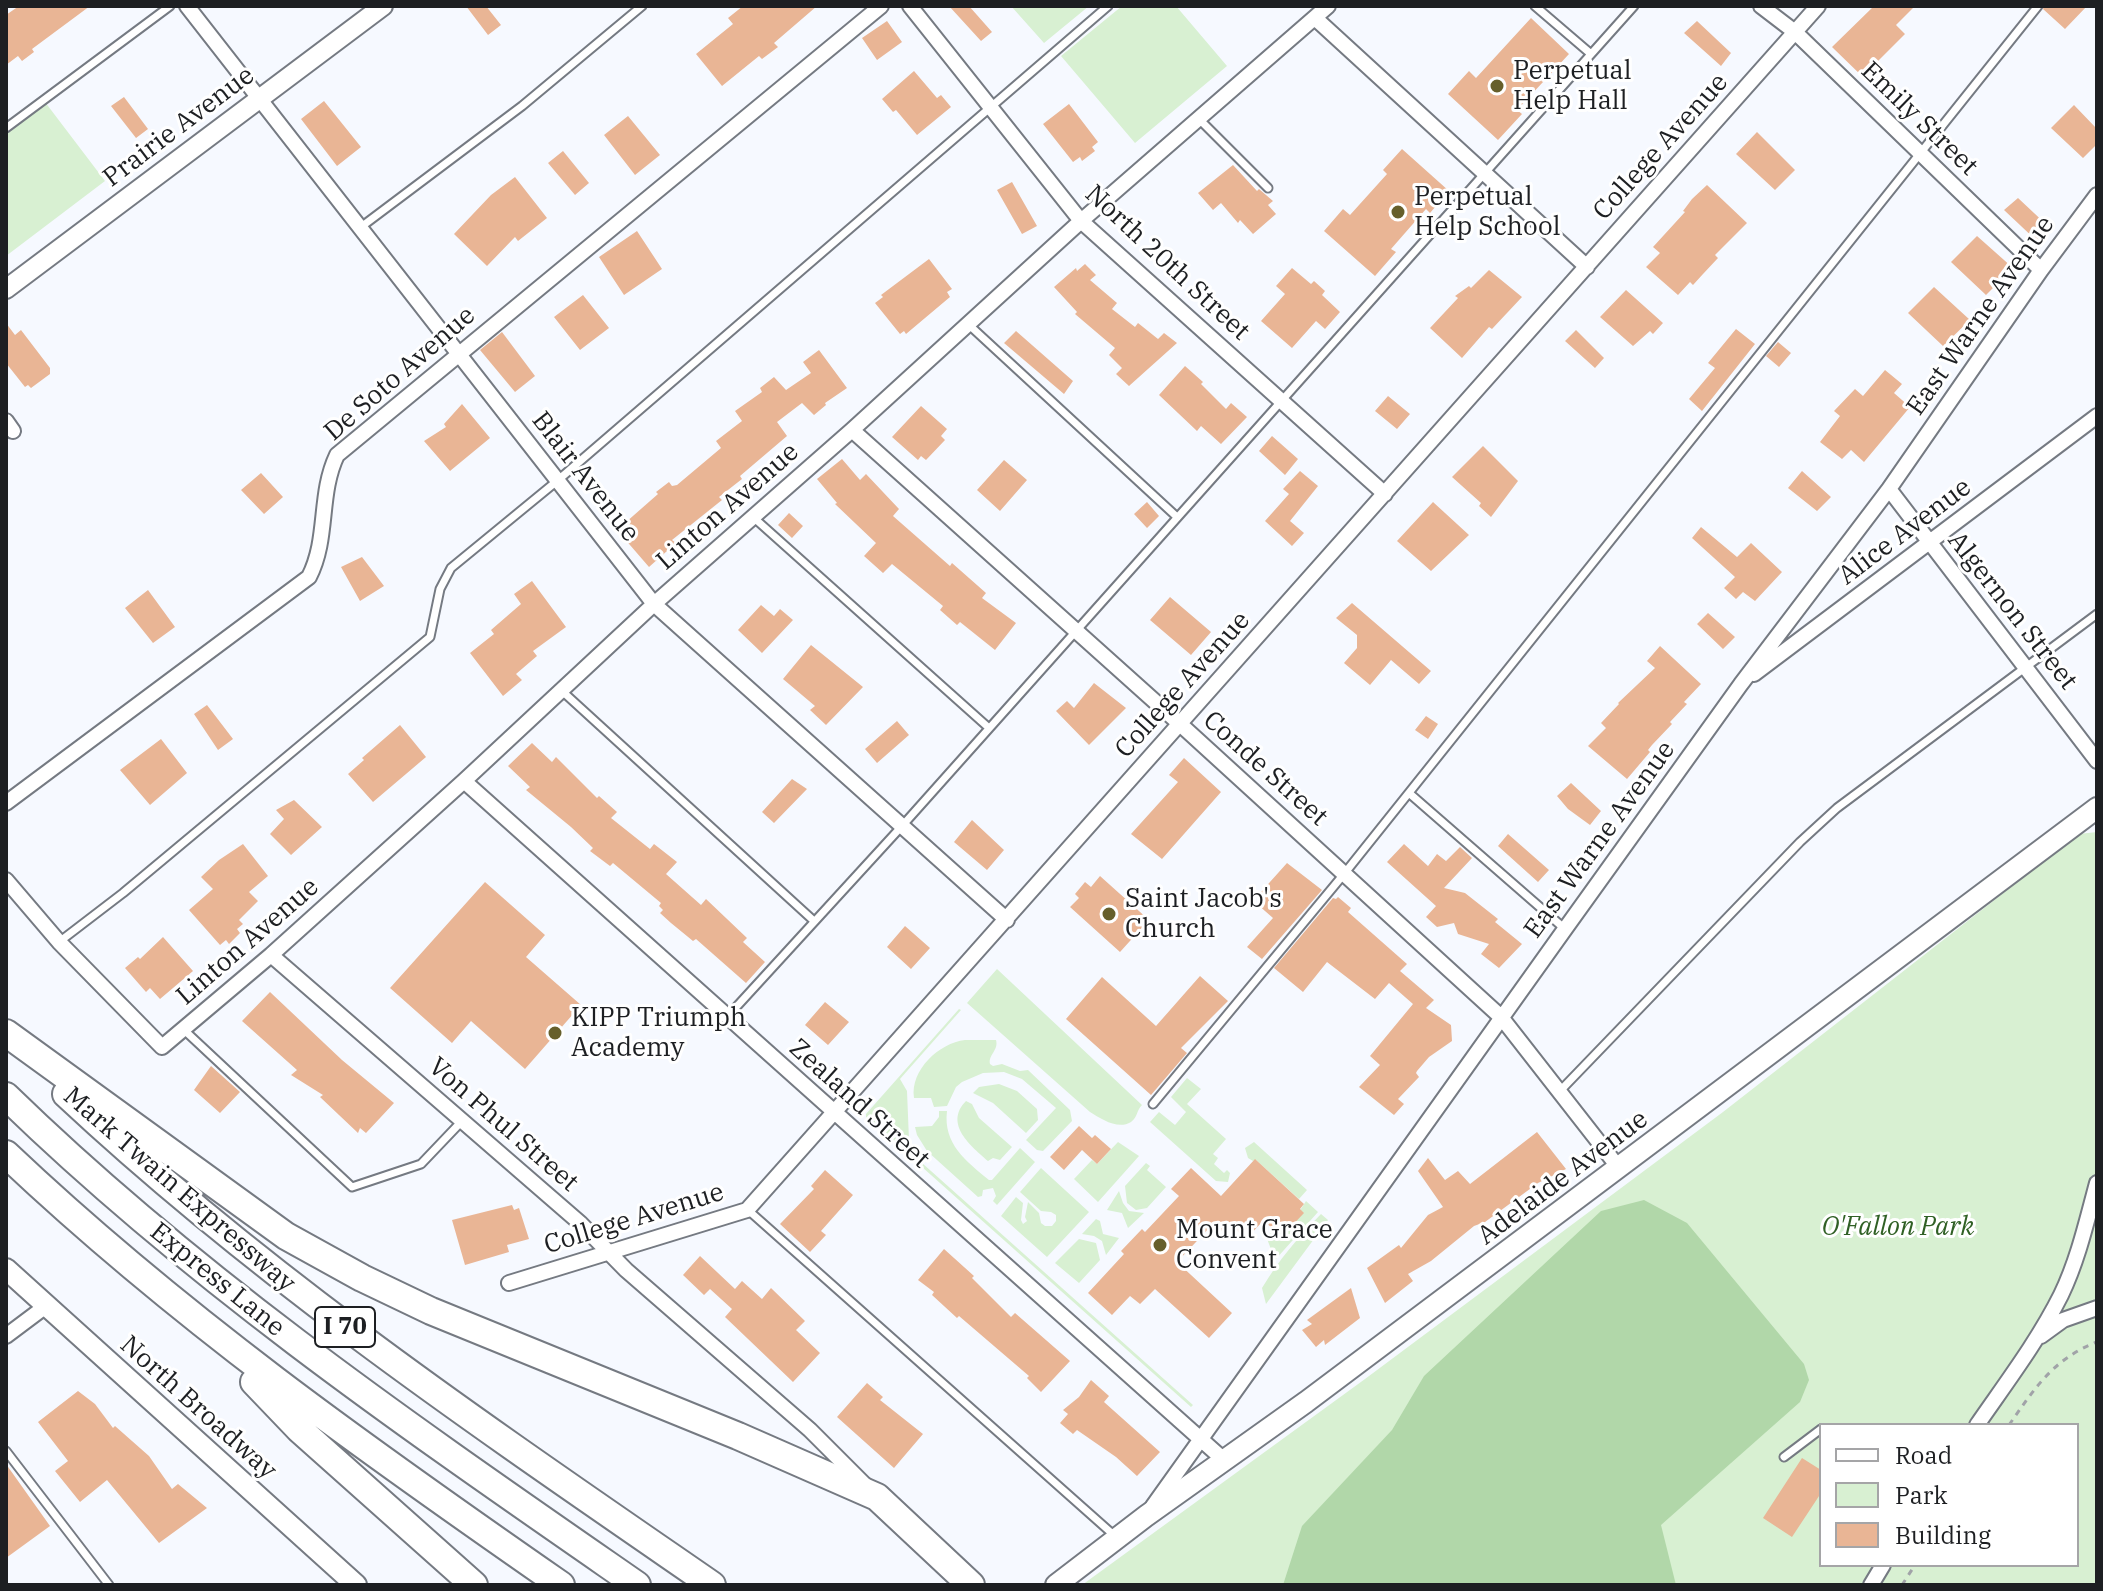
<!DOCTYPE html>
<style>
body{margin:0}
#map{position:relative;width:2103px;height:1591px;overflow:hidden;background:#f6f9ff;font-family:"IBM Plex Serif",serif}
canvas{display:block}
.frame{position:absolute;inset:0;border:8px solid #1d1f22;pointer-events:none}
.legend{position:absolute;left:1819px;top:1423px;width:260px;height:144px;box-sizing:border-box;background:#fff;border:2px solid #a5a5a7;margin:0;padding:10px 14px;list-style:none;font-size:24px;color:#1d1f22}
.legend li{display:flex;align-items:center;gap:16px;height:40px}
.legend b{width:40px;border:2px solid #a5a5a7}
</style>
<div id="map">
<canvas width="2103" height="1591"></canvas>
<div class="frame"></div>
<ul class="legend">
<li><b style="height:10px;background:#fff"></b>Road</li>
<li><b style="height:22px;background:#d8f0d2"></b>Park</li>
<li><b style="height:22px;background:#e9b595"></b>Building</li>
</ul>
</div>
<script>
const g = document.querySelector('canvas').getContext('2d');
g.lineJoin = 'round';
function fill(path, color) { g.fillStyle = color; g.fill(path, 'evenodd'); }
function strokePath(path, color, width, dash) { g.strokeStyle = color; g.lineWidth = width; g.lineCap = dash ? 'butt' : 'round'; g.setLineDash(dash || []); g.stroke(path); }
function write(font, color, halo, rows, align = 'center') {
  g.font = font + ' "IBM Plex Serif",serif'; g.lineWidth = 6; g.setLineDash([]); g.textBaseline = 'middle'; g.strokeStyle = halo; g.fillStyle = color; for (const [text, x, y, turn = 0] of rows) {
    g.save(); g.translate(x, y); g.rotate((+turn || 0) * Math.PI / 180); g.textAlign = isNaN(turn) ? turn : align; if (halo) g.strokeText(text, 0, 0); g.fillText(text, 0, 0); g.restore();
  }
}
fill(new Path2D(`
 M1011 6H1089L1044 43Z
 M1122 6H1176L1227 66 1135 143 1061 56Z
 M45 102 105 181 6 256V132Z
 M2097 832V1585H1082L1365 1379 1723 1112 2079 834ZM1821 1425H2077V1565H1821Z
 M997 969 1142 1105C1136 1111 1138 1117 1131 1122 1118 1130 1101 1119 1090 1112L967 1003Z
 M959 1009 961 1010 900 1079 907 1091 909 1140 903 1146 1193 1405 1191 1407 866 1117V1114Z
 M965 1040H996C999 1050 988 1055 990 1064L993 1066 1002 1064 1020 1071 1028 1070 1070 1110 1072 1121 1043 1151 1037 1150 1026 1140 1056 1108 1022 1079 1004 1072 983 1073 962 1082 956 1087 947 1106 934 1107 931 1098H914C910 1070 939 1043 965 1040Z
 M1187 1078 1201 1089 1187 1104 1226 1139 1213 1154 1218 1158 1214 1164 1224 1173 1227 1170 1230 1173 1228 1182 1216 1181 1150 1122 1159 1112 1175 1125 1186 1112 1171 1097Z
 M999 1084 1017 1091 1037 1109 1038 1120 1026 1133 993 1103 973 1093 979 1087Z
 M966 1101 972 1104 979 1118 1012 1147 1000 1160 993 1158 988 1161C972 1147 943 1124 966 1101Z
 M939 1111H947C943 1144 966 1161 989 1180H992L1020 1148 1035 1162 997 1205 993 1201 996 1196 993 1188 983 1190 982 1196 978 1197 927 1151 917 1135 915 1127 932 1126 939 1117Z
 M1118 1142 1139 1156 1098 1202 1074 1179 1092 1160 1097 1164Z
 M1254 1142 1307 1190 1299 1199 1256 1160 1253 1161 1248 1158 1245 1148Z
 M1146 1163 1150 1166 1147 1170 1166 1187 1147 1208 1136 1210 1127 1203 1125 1186Z
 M1041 1168 1089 1212 1047 1257 1001 1216 1016 1197 1023 1203 1021 1220 1023 1224 1027 1221 1025 1217 1028 1202 1039 1213 1041 1223 1045 1226H1052L1056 1221V1215L1051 1212 1041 1211 1020 1192Z
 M1119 1191 1123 1203 1129 1211 1144 1213 1128 1228 1122 1213 1107 1210Z
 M1306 1201 1318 1212 1275 1260 1266 1236 1279 1226 1286 1232Z
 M1321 1214 1328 1220 1266 1304 1262 1288C1279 1260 1298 1237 1321 1214Z
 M1096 1219 1100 1221 1103 1234 1119 1238 1106 1255 1102 1241 1094 1236 1082 1234Z
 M1079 1239 1096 1243 1100 1260 1079 1283 1055 1263Z`), '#d8f0d2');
fill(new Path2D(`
 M1644 1200 1687 1223 1804 1364 1809 1380 1800 1402 1661 1525 1676 1585H1283L1302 1526 1392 1430 1424 1376 1601 1211Z`), '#b1d7a9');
fill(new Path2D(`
 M19 6H90L32 49 34 52 22 61 18 56 6 65V15Z
 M466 6H486L501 25 488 35Z
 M743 6H817L774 43 778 47 762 59 759 56 722 86 696 54 733 24 728 18Z
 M949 6H969L992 32 981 41Z
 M1874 6H1915L1896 25 1905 34 1877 62 1881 65 1866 80 1832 47Z
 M2044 6H2087L2065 29 2043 9Z
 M1531 18 1569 54 1517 110 1522 114 1498 140 1448 94 1469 71 1476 78Z
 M887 21 902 42 877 60 862 38Z
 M1697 21 1731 53 1721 66 1684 33Z
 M914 71 937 98 941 95 951 107 917 135 896 110 893 112 882 99Z
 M124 97 148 129 136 138 111 106Z
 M324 101 361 147 337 166 301 119Z
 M1069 104 1098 142 1092 147 1095 151 1082 161 1080 157 1073 162 1043 124Z
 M2074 105 2097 129V144L2083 158 2051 128Z
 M628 116 660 155 635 175 604 135Z
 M1757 132 1795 170 1775 190 1736 154Z
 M1402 149 1449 191 1430 213 1426 209 1391 249 1396 252 1375 276 1324 231 1343 209 1350 215 1387 174 1383 170Z
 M563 151 589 183 575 195 548 163Z
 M1233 165 1257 191 1259 189 1273 201 1268 205 1276 214 1253 234 1240 220 1238 223 1221 203 1213 210 1198 193Z
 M515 177 547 218 518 241 515 237 487 266 454 234 491 195Z
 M1012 182 1037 226 1022 234 997 190Z
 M1707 185 1747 223 1715 255 1718 258 1703 274 1693 285 1690 282 1678 295 1646 267 1660 253 1653 247 1685 212 1683 211 1692 199Z
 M2018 198 2050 228 2038 242 2004 210Z
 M637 231 662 269 624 295 599 257Z
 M1977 236 2013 268 1986 295 1951 262Z
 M929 259 952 289 947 292 950 297 906 334 904 331 900 334 875 303 883 297 881 295Z
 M1085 264 1096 275 1090 280 1117 303 1112 309 1135 327 1138 323 1158 339 1164 333 1177 343 1129 386 1116 374 1122 368 1109 355 1115 348 1075 314 1077 312 1054 287 1076 268 1077 271Z
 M1292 268 1311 284 1314 281 1325 291 1322 295 1340 312 1325 329 1316 321 1292 348 1261 321 1285 294 1276 286Z
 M1489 270 1522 297 1492 329 1489 327 1462 358 1430 328 1458 298 1455 296 1469 286 1471 288Z
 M1934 287 1970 320 1943 346 1908 313Z
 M1626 290 1663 323 1653 334 1650 331 1633 346 1600 317Z
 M583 295 609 328 580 350 554 317Z
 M6 323 15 335 21 330 50 368V374L31 388 28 385 25 387 6 363Z
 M1736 329 1755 344 1702 411 1689 399 1715 368 1708 363Z
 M1576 330 1604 358 1595 368 1565 341Z
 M1016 331 1073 381 1064 394 1004 343Z
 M502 332 535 376 515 392 480 350Z
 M1778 342 1791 353 1779 367 1766 356Z
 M819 350 847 388 825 403 826 405 814 415 802 403 777 422 787 436 740 476 742 479 719 497 722 500 672 540 676 543 649 567 617 530 658 494 656 492 669 482 672 486 677 485 721 448 716 441 742 421 735 411 762 392 760 388 774 377 786 390 811 373 803 362Z
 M1185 366 1203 382 1201 384 1226 409 1231 403 1247 417 1221 444 1201 426 1197 431 1159 395Z
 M1885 370 1902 384 1894 393 1910 407 1864 462 1851 450 1842 459 1820 442 1840 416 1834 411 1855 389 1863 396Z
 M1388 396 1410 414 1397 429 1375 411Z
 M462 404 490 438 450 471 424 441 446 427 444 424Z
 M921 406 947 429 941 436 945 440 926 460 921 456 918 460 892 437Z
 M1272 436 1298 459 1285 475 1259 451Z
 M1483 446 1518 481 1491 517 1479 506 1481 503 1452 477Z
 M842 459 860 480 866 474 899 509 893 516 950 566 952 563 986 593 982 598 1016 623 995 650 960 622 957 625 940 610 943 606 892 564 883 573 864 556 876 543 835 504 837 503 817 479Z
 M1004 460 1027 480 1000 511 977 490Z
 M1300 471 1318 486 1290 521 1304 533 1292 546 1265 521 1289 494 1283 489Z
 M1802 471 1831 497 1817 511 1788 488Z
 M261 473 283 497 264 514 241 490Z
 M1147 502 1159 516 1147 528 1134 514Z
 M1433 502 1469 535 1431 571 1397 541Z
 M789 513 803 526 792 538 778 525Z
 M1701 527 1737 557 1751 543 1782 572 1755 601 1743 592 1736 599 1724 588 1735 577 1692 538Z
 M362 557 384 586 360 601 341 567Z
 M532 581 566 627 533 651 537 656 516 674 522 680 503 696 470 653 494 634 491 630 521 604 514 594Z
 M148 590 175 627 153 643 125 608Z
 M1170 597 1211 632 1191 655 1150 620Z
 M1352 603 1431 671 1419 684 1391 660 1370 685 1344 663 1357 648V635L1336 618Z
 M761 605 774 616 780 609 793 620 762 653 738 630Z
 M1708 613 1735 637 1723 649 1697 624Z
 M811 645 863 687 826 725 810 710 815 706 783 679Z
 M1660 646 1701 684 1684 702 1687 704 1670 722 1672 724 1652 745 1648 750 1650 752 1627 779 1588 746 1606 728 1601 723 1619 704 1618 703 1655 668 1647 661Z
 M1094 683 1126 708 1089 745 1056 711 1067 701 1074 708Z
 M207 705 233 739 218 750 194 714Z
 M1426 716 1438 724 1428 739 1415 730Z
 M897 721 909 735 877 763 865 749Z
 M400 725 426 757 373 802 348 774 364 760 362 758Z
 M161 739 187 773 150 805 120 770Z
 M532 743 552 762 556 757 597 798 599 796 617 812 611 818 650 849 654 844 677 862 666 874 701 905 706 899 747 938 743 942 765 962 746 983 696 939 693 941 671 923 660 913 663 910 659 906 661 903 613 863 610 866 590 851 593 848 571 827 526 790 530 787 508 766Z
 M1184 758 1221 792 1162 859 1131 834 1178 782 1169 775Z
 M792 779 807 789 774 823 762 812Z
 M1571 783 1601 811 1590 825 1568 809 1557 796Z
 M294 800 322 827 291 855 270 834 284 819 276 810Z
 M972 820 1004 850 987 870 954 842Z
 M1508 834 1549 870 1538 882 1498 846Z
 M243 844 268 876 249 892 258 901 239 920 243 924 237 929 240 933 229 944 226 940 220 945 189 910 213 889 201 877 219 860Z
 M1404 844 1428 866 1437 854 1446 861 1460 847 1472 858 1444 888 1465 893 1498 919 1495 922 1522 944 1499 968 1481 954 1489 944 1458 934 1454 923 1437 927 1426 917 1436 906 1387 862Z
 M1287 863 1322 890 1262 959 1247 947 1273 918 1257 904 1265 895 1261 892Z
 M1100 876 1149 920 1120 952 1070 907 1079 898 1075 894 1085 882 1091 887Z
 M485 882 545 935 526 957 581 1005 525 1069 471 1021 452 1043 390 988Z
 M1338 897 1351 908 1348 912 1407 964 1400 971 1434 1000 1426 1008 1451 1025 1452 1041 1429 1057 1417 1071 1416 1073 1419 1077 1398 1099 1404 1104 1394 1115 1359 1087 1380 1065 1370 1056 1413 1004 1389 983 1375 999 1327 962 1303 992 1274 968 1333 898 1336 899Z
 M905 926 930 948 911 969 887 947Z
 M163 937 193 971 160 999 150 988 146 992 125 968 138 957 140 959Z
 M1200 976 1228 1001 1181 1048 1187 1053 1151 1095 1066 1019 1102 977 1156 1026Z
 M270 992 342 1060 394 1103 366 1133 360 1128 358 1133 320 1097 323 1095 291 1075 297 1070 242 1021Z
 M825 1002 849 1022 828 1045 805 1025Z
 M211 1066 240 1092 220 1113 194 1090Z
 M1079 1126 1092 1138 1095 1135 1111 1149 1097 1164 1082 1150 1064 1170 1050 1157Z
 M1537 1132 1566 1169 1538 1183 1485 1222 1474 1226 1431 1261 1408 1274 1413 1281 1385 1303 1367 1268 1399 1245 1401 1248 1428 1215 1443 1207 1418 1171 1428 1158 1445 1180 1458 1171 1470 1184Z
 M1255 1159 1304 1204 1300 1209 1304 1213 1286 1232 1279 1226 1275 1230 1263 1221 1246 1239 1230 1224 1223 1232 1214 1223 1177 1262 1232 1313 1209 1338 1155 1289 1140 1304 1130 1296 1112 1315 1088 1293 1124 1254 1121 1251 1142 1229 1145 1232 1179 1196 1171 1189 1191 1168 1221 1196Z
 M825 1170 853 1195 821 1231 826 1235 810 1252 780 1224 814 1189 811 1186Z
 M512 1205 514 1210 519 1208 529 1239 507 1245 509 1252 465 1265 452 1220Z
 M944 1249 974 1276 972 1278 1011 1317 1015 1313 1070 1361 1041 1392 1027 1378 1029 1376 959 1316 957 1318 932 1295 934 1292 918 1280Z
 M700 1256 735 1289 742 1281 762 1299 771 1288 805 1321 796 1330 820 1353 793 1382 725 1317 732 1309 710 1289 704 1295 683 1275Z
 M1351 1288 1360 1318 1325 1345 1324 1340 1316 1347 1302 1330 1312 1324 1307 1320Z
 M1091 1380 1109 1396 1104 1402 1160 1452 1137 1476 1116 1457 1077 1430 1073 1434 1060 1423 1068 1414 1063 1410 1079 1397Z
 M867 1383 883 1397 880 1400 923 1434 894 1468 837 1417Z
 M78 1391 95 1404 113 1428 115 1426 149 1456 172 1489 178 1484 207 1508 159 1543 107 1480 80 1502 55 1471 68 1461 38 1422Z
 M1802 1458 1821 1470V1493L1792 1537 1763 1518Z
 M6 1464 50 1526 6 1558Z`), '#e9b595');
const service = new Path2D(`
 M1535 6 1591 54
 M1199 119 1268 188
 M6 128 170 6
 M361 227 522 106 642 6
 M968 324 1177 517
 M753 517 989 728
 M562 691 814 921
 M1409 793 1565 929
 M59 942 123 893 430 637 440 589 451 568 557 481 1108 6
 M728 1016 902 826 1634 6
 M183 1029 352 1187 421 1164 462 1121
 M1559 1092 1800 842 1837 808 2097 614
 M1153 1104 1344 874 2038 6
 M748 1210 1116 1537
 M6 1451 109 1585
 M1784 1457 1821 1429`);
const minor = new Path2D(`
 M187 6 654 604 1007 920
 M910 6 1081 221 1385 494
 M1761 6 1795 32 2041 270
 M1315 18 1587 267
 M6 421 13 431
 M852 430 1180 724 1501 1017 1619 1168
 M1889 489 2097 761
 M1754 674 2097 416
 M464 781 1224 1460
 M6 803 309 577C329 538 318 495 337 455L881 6
 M6 880 59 942 162 1047 271 955 464 781 654 604 852 430 1081 221 1328 6
 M271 955 580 1223 626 1270 810 1430 865 1485
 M509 1283 747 1210 1818 6
 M6 1336 46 1306
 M2041 1336 2063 1320 2097 1308
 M1977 1425C2006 1383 2038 1341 2061 1295 2078 1260 2087 1220 2097 1183
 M1153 1506 1565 929 1741 684 1889 489 2041 270 2097 195
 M1871 1585 1883 1565`);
const tertiary = new Path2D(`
 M6 289 383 6`);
const secondary = new Path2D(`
 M6 1269 356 1585
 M1056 1585 1146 1516 1306 1402 2097 808`);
const motorway = new Path2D(`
 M6 1033 286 1236 362 1278 431 1311 738 1436 877 1497 971 1585
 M66 1094C265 1280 489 1431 712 1585
 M6 1096C198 1283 418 1433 637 1585
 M6 1154C177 1316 368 1451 561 1585
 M254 1382 299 1429 474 1585`);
strokePath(service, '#757a82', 11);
strokePath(minor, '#757a82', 18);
strokePath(tertiary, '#757a82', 22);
strokePath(secondary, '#757a82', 24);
strokePath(motorway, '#757a82', 30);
strokePath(new Path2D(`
 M2009 1425C2035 1388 2053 1359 2097 1342
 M1902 1585 1915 1565`), '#a1a3a8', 3, [6, 6]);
strokePath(service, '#fff', 7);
strokePath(minor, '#fff', 14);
strokePath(tertiary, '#fff', 18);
strokePath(secondary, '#fff', 20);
strokePath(motorway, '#fff', 26);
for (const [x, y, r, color] of [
 [1497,86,8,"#665f2b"],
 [1398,212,8,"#665f2b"],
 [1109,914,8,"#665f2b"],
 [555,1033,8,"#665f2b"],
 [1160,1245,8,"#665f2b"]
]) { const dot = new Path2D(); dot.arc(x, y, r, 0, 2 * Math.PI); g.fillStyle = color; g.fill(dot); strokePath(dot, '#fff', 3); }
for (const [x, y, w] of [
 [345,1327,60]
]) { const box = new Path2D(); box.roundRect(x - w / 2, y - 20, w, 40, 6); g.fillStyle = '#fff'; g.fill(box); strokePath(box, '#1d1f22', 2); }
write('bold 24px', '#1d1f22', null, [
 ["I 70",345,1327]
]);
write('26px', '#1d1f22', '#fff', [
 ["Perpetual",1513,71],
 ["Help Hall",1513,101],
 ["Perpetual",1414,197],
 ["Help School",1414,227],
 ["Saint Jacob's",1125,899],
 ["Church",1125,929],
 ["KIPP Triumph",571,1018],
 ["Academy",571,1048],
 ["Mount Grace",1176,1230],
 ["Convent",1176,1260]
], 'left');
write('26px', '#1d1f22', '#fff', [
 ["Emily Street",1919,119,44],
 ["Prairie Avenue",179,127,-37],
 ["College Avenue",1661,147,-48],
 ["North 20th Street",1167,263,43],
 ["East Warne Avenue",1981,316,-55],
 ["De Soto Avenue",400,374,-41],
 ["Blair Avenue",585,477,52],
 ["Linton Avenue",728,507,-41],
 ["Alice Avenue",1905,532,-37],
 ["Algernon Street",2012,611,52],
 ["College Avenue",1183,685,-48],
 ["Conde Street",1265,769,42],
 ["East Warne Avenue",1600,840,-54],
 ["Linton Avenue",248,942,-41],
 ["Zealand Street",859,1104,42],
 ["Von Phul Street",503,1125,41],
 ["Adelaide Avenue",1563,1178,-37],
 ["Mark Twain Expressway",179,1190,41],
 ["College Avenue",634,1219,-17],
 ["Express Lane",217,1280,39],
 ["North Broadway",198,1408,42]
]);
write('italic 26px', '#306025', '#fff', [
 ["O'Fallon Park",1898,1227]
]);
</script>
